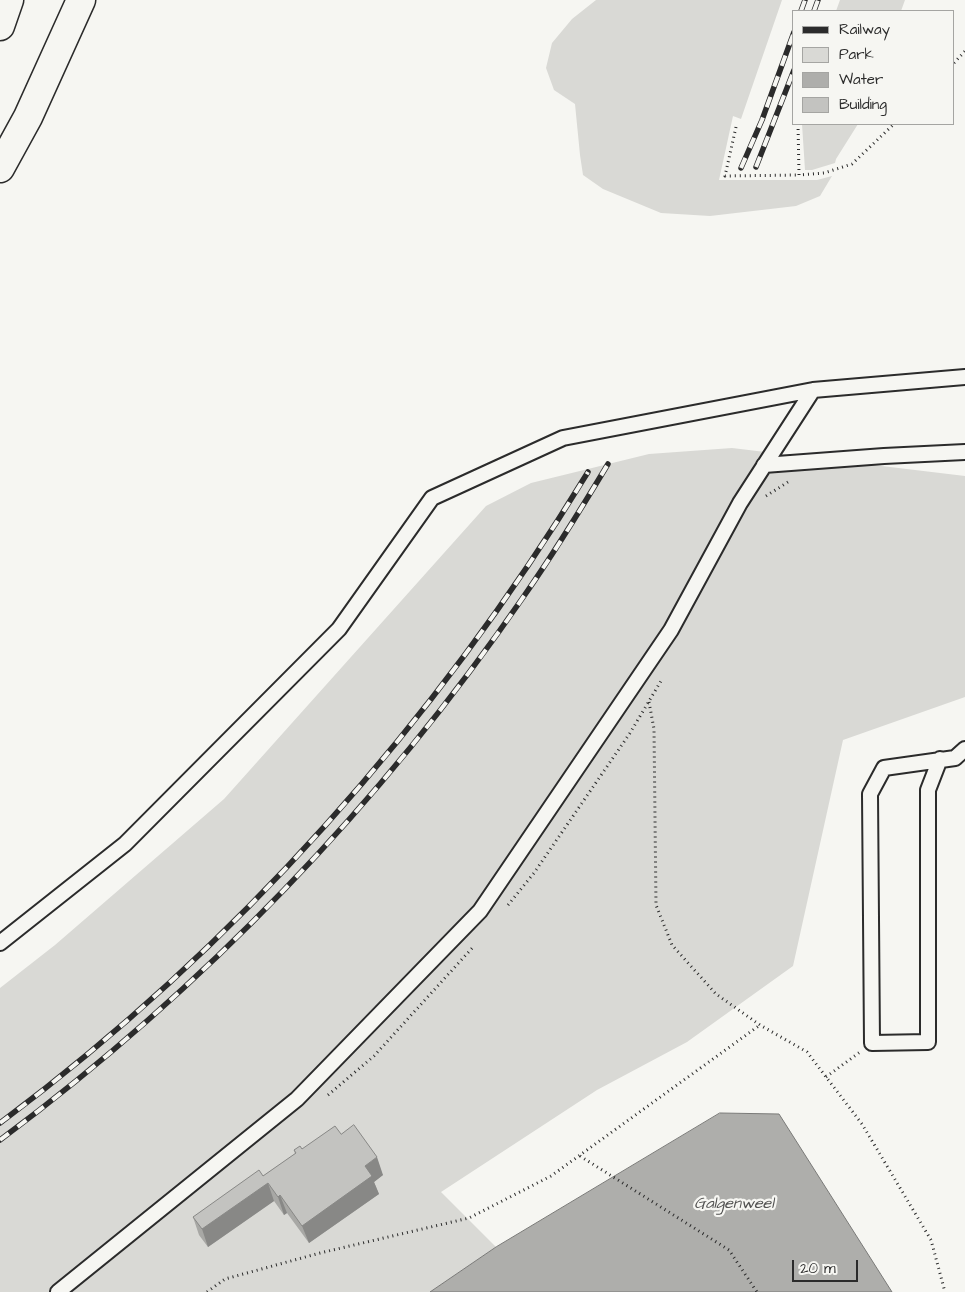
<!DOCTYPE html>
<style>
body{margin:0}
#map{position:relative;width:965px;height:1292px;overflow:hidden;background:#f6f6f2;font-family:"Architects Daughter",sans-serif}
canvas{display:block}
.legend{position:absolute;left:792px;top:10px;width:162px;height:115px;box-sizing:border-box;background:#f6f6f2;border:1px solid #a5a5a2;margin:0;padding:6px 9px;list-style:none;font-size:15px;color:#2b2b2b}
.legend li{display:flex;align-items:center;gap:10px;height:25px}
.legend b{width:25px;border:1px solid #a5a5a2}
.scale{position:absolute;left:792px;top:1260px;width:66px;height:22px;box-sizing:border-box;border:2px solid #2b2b2b;border-top:0;padding-left:6px;font-size:15px;line-height:18px;white-space:nowrap;color:#2b2b2b;-webkit-text-stroke:4px #f6f6f2;paint-order:stroke}
</style>
<div id="map">
<canvas width="965" height="1292"></canvas>
<ul class="legend">
<li><b style="height:6px;background:#2b2b2b"></b>Railway</li>
<li><b style="height:14px;background:#d9d9d5"></b>Park</li>
<li><b style="height:14px;background:#aeaeab"></b>Water</li>
<li><b style="height:14px;background:#c3c3c0"></b>Building</li>
</ul>
<div class="scale">20 m</div>
</div>
<script>
const g = document.querySelector('canvas').getContext('2d');
g.lineJoin = 'round';
function fill(path, color) { g.fillStyle = color; g.fill(path, 'evenodd'); }
function strokePath(path, color, width, dash) { g.strokeStyle = color; g.lineWidth = width; g.lineCap = dash ? 'butt' : 'round'; g.setLineDash(dash || []); g.stroke(path); }
function write(font, color, halo, rows, align = 'center') {
  g.font = font + ' "Architects Daughter",sans-serif'; g.lineWidth = 4.5; g.setLineDash([]); g.textBaseline = 'middle'; g.strokeStyle = halo; g.fillStyle = color; for (const [text, x, y, turn = 0] of rows) {
    g.save(); g.translate(x, y); g.rotate((+turn || 0) * Math.PI / 180); g.textAlign = isNaN(turn) ? turn : align; if (halo) g.strokeText(text, 0, 0); g.fillText(text, 0, 0); g.restore();
  }
}
fill(new Path2D(`
 M596 0H782L741 119 733 116 719 180H817L832 176 820 196 796 206 710 216 661 213 603 189 583 175 580 155 575 104 554 90 546 68 552 43 572 19Z
 M840 0H905L901 11H836Z
 M802 124H858L836 159 835 163 812 170H805Z
 M732 448 965 476V697L843 740 793 966 687 1042 597 1090 441 1192 496 1247 430 1292H0V988L55 945 224 799 486 506 531 483 649 454Z`), '#d9d9d5');
const water = new Path2D(`
 M720 1113 779 1114 892 1292H430L496 1247Z`);
fill(water, '#aeaeab');
strokePath(water, '#7a7a78', 1);
const lane = new Path2D(`
 M764 465 884 456 965 452
 M940 759 928 790V1042L872 1043 870 794 884 768 955 758 965 749
 M0 943 125 844 339 629 432 498 563 438 813 390
 M58 1292 297 1099 480 911 671 630 740 503 813 390 965 377`);
const highway = new Path2D(`
 M0 26 9 0
 M0 168 28 117 81 0`);
strokePath(lane, '#2b2b2b', 18);
strokePath(highway, '#2b2b2b', 31);
strokePath(new Path2D(`
 M954 63 965 51
 M798 124 799 175 824 173 852 164 894 124
 M736 127 725 176 799 175
 M766 496 788 482
 M649 702 654 729 656 905 672 945 716 994 760 1025 807 1052 862 1124 931 1240 945 1292
 M508 905 534 873 630 733 661 681
 M826 1077 860 1052
 M328 1095 374 1056 474 946
 M580 1156 729 1250 757 1292
 M207 1292 225 1279 320 1253 469 1218 551 1176 760 1025`), '#2b2b2b', 3, [1, 4]);
strokePath(lane, '#f6f6f2', 14);
strokePath(highway, '#f6f6f2', 28);
const rail = new Path2D(`
 M801 11 805 0
 M814 11 818 0
 M756 167 794 70
 M741 168 762 120 794 32
 M0 1123C236 947 435 723 588 472
 M0 1140C203 989 381 804 524 596 554 553 581 509 608 464`);
strokePath(rail, '#2b2b2b', 5.5);
strokePath(rail, '#f6f6f2', 4, [11]);
fill(new Path2D(`
 M341 1134 383 1175 374 1182 379 1194 309 1243 287 1213 284 1215 274 1201 208 1247 199 1235 193 1217 263 1176 295 1154 294 1150 302 1149Z`), '#a8a8a5');
fill(new Path2D(`
 M377 1157 383 1175 374 1182 379 1194 309 1243 302 1226 365 1166Z
 M268 1183 274 1201 208 1247 202 1229Z
 M280 1195 287 1213 284 1215 278 1197Z`), '#888886');
const building = new Path2D(`
 M354 1125 377 1157 365 1166 372 1176 302 1226 280 1195 278 1197 268 1183 202 1229 193 1217 259 1170 263 1176 296 1153 294 1150 300 1146 302 1149 335 1126 341 1134Z`);
fill(building, '#c3c3c0');
strokePath(building, '#888886', 1);
write('italic 16px', '#525251', '#f6f6f2', [
 ["Galgenweel",734,1205]
]);
</script>
